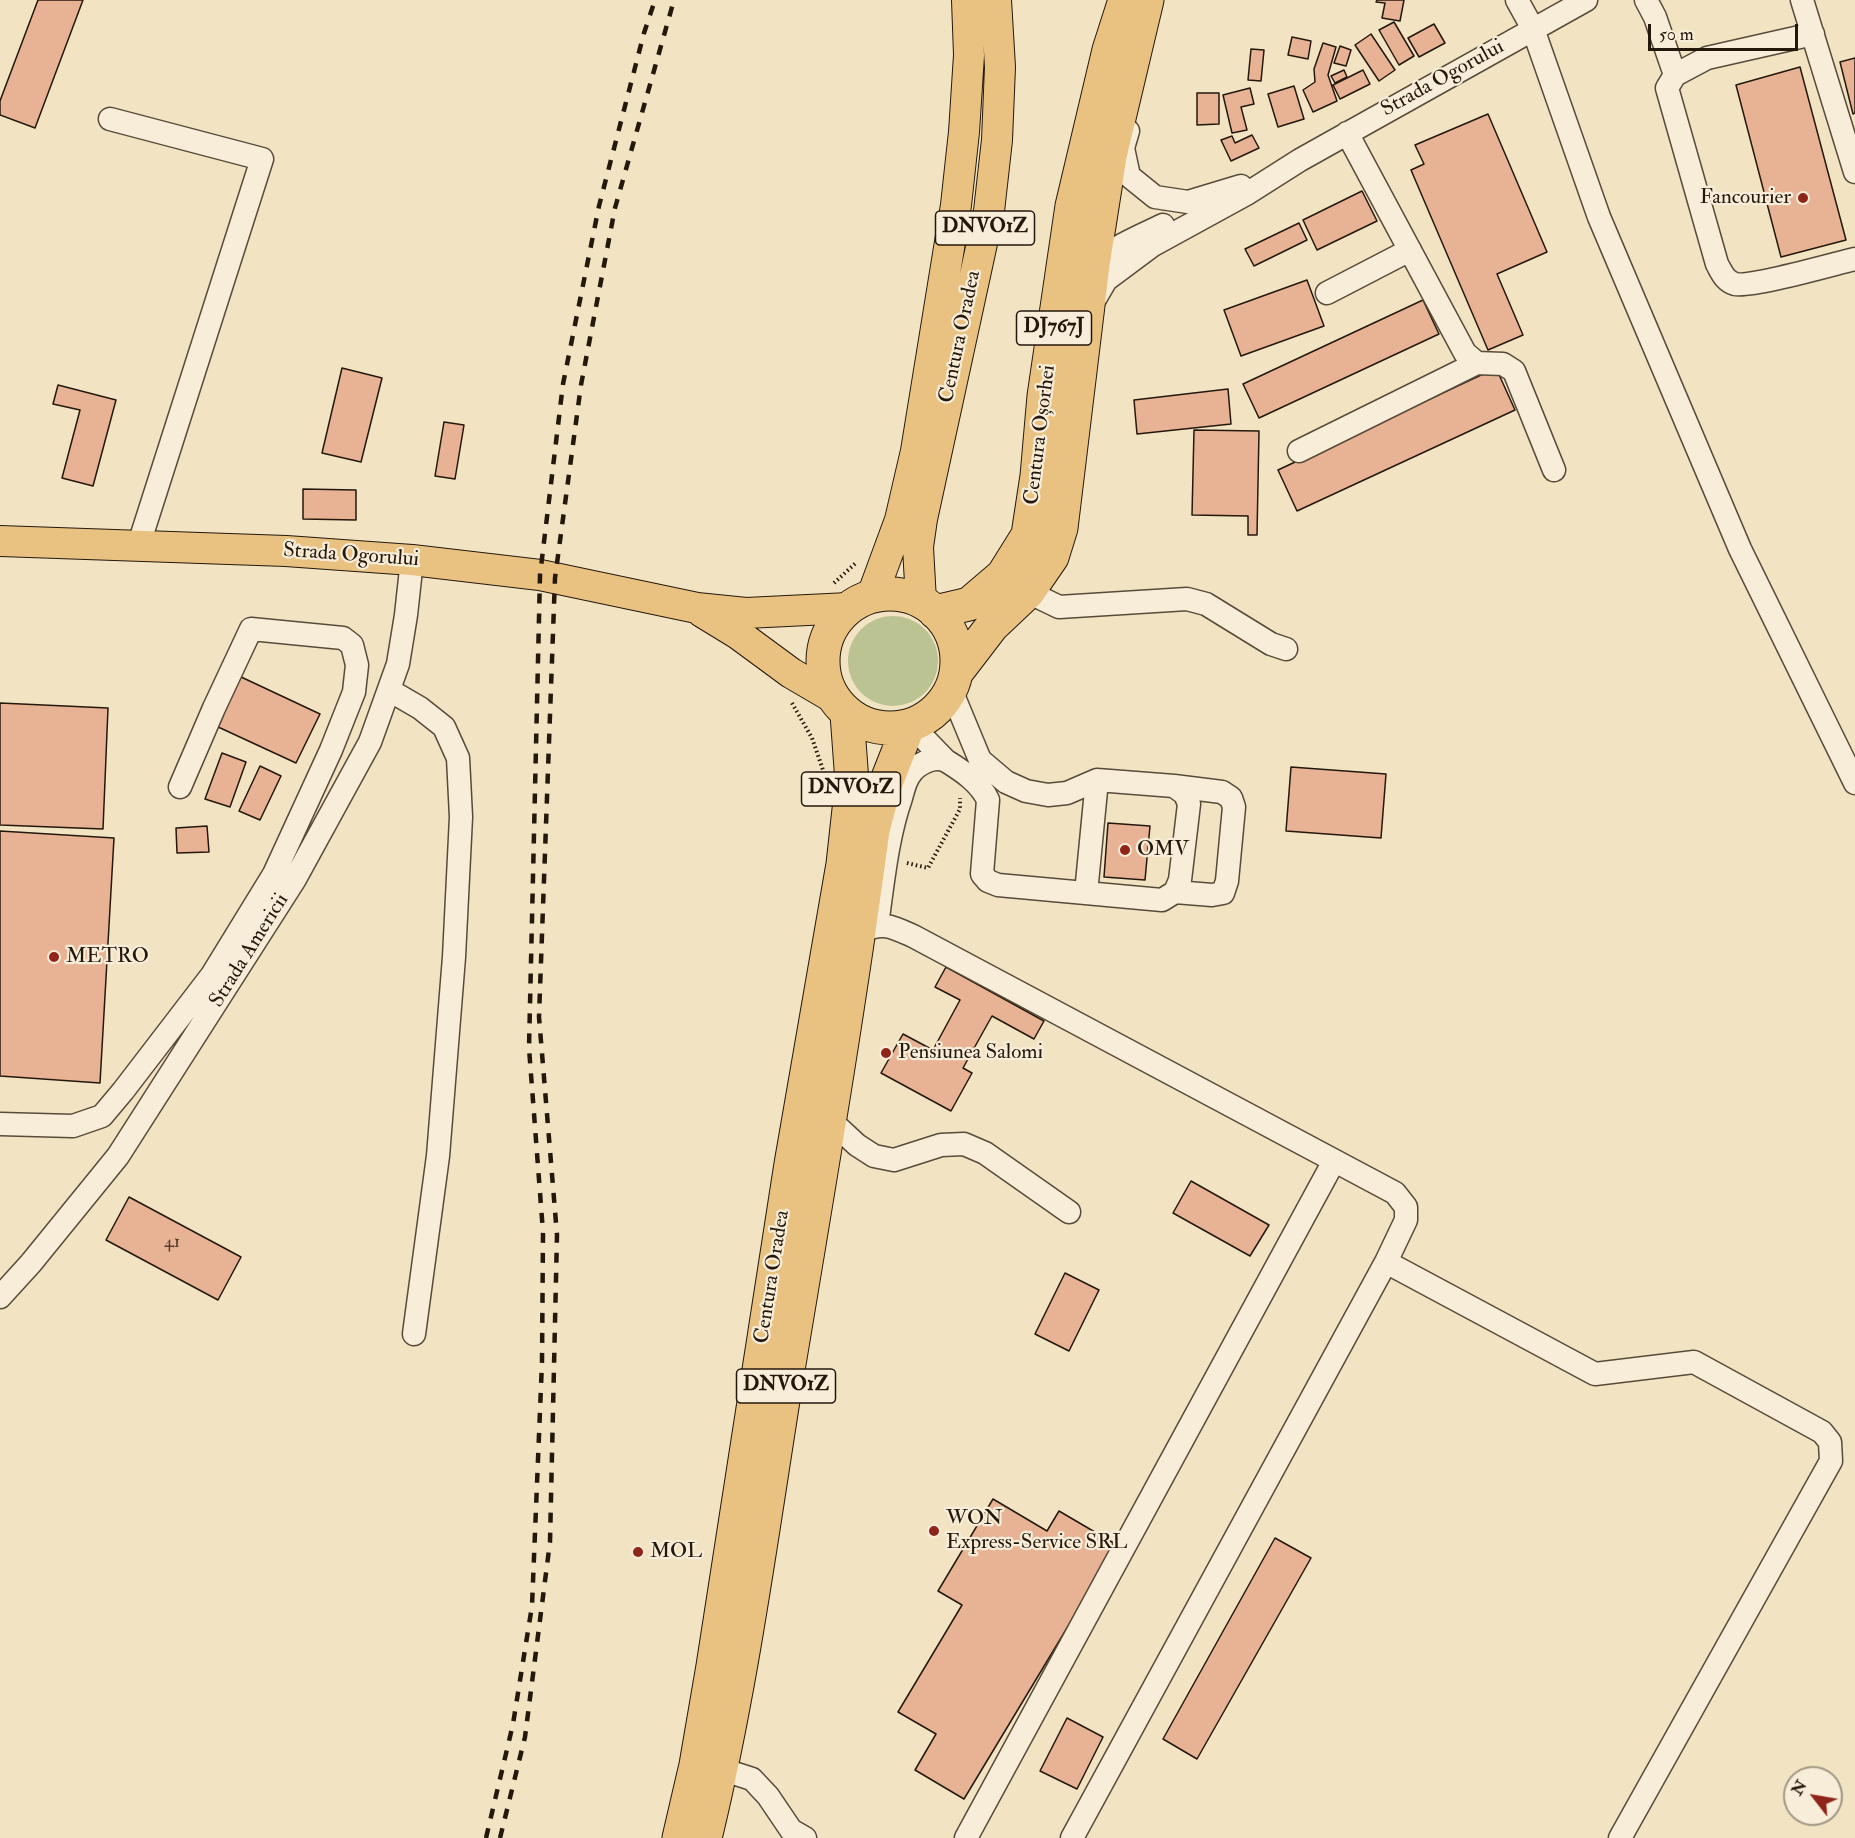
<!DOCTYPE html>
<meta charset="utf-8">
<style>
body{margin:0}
#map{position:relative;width:1855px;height:1838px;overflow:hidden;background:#f2e3c3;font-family:"IM FELL Double Pica",serif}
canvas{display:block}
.north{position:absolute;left:1783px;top:1766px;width:60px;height:60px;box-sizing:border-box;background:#f7edd8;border:2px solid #a39886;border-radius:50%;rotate:301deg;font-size:16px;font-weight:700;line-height:24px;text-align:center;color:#24180c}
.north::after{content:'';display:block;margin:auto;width:21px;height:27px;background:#8f2418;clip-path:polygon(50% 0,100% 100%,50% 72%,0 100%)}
.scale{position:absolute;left:1648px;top:24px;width:150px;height:27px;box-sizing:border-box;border:3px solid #24180c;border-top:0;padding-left:8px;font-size:18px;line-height:21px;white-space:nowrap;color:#24180c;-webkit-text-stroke:4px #f7edd8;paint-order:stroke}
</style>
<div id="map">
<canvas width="1855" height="1838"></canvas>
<div class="north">N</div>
<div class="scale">50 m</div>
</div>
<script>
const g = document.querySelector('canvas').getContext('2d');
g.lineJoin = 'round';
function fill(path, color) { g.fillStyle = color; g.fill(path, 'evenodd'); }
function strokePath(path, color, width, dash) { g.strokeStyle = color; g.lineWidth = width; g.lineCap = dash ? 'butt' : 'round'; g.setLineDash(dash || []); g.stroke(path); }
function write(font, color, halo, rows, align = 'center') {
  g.font = font + ' "IM FELL Double Pica",serif'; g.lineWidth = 4.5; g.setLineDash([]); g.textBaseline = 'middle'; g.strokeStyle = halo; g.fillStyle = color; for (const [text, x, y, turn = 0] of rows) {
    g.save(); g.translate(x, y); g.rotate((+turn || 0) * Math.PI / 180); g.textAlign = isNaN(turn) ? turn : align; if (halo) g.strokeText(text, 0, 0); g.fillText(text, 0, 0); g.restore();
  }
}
fill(new Path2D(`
 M848 661a45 45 0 1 1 90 0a45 45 0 1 1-90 0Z`), '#bbc393');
const building = new Path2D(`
 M38 0H83L35 128 0 115V101Z
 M1377 0H1404L1400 21 1382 18 1385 3 1376 2Z
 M1394 22 1414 56 1399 65 1379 30Z
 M1434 24 1445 43 1419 57 1408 38Z
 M1371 34 1395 70 1379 81 1355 45Z
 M1292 37 1311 41 1308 59 1288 55Z
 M1323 43 1336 47 1328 75 1337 101 1313 112 1303 90 1315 82 1314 69Z
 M1340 46 1351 50 1346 66 1334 63Z
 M1251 49 1264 50 1261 81 1248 80Z
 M1855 58V113L1853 114 1840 62Z
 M1800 67 1846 240 1781 257 1736 85Z
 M1344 70 1347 77 1335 83 1331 76Z
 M1363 70 1370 84 1340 99 1333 85Z
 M1294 86 1304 119 1278 127 1268 94Z
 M1250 88 1254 104 1241 107 1247 130 1232 133 1223 95Z
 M1197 93H1219V124L1197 125Z
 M1488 114 1547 252 1497 274 1523 335 1488 350 1411 170 1424 164 1415 145Z
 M1252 135 1259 148 1231 161 1221 140 1232 136 1235 143Z
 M1362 191 1377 221 1317 250 1303 220Z
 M1299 223 1307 240 1254 266 1245 249Z
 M1307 280 1324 326 1241 356 1224 310Z
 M1423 300 1439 334 1259 418 1243 384Z
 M342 368 382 378 361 462 322 453Z
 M1496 368 1515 410 1297 511 1278 470Z
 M58 385 116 400 93 486 62 478 80 410 53 404Z
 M1228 389 1231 424 1137 434 1134 400Z
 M444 422 464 425 455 479 435 476Z
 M1194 430 1259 431 1257 535H1248V516L1192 515Z
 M303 489 356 490V520L303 519Z
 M239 676 320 714 296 763 216 726Z
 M0 703 108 708 103 829 0 825Z
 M222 753 246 762 230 807 205 799Z
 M260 766 281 776 260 820 239 811Z
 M1291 767 1386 774 1381 838 1286 831Z
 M1108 823 1150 826 1145 880 1104 877Z
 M207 826 209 852 177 853 176 828Z
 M0 831 114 838 100 1083 0 1076Z
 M946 967 1044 1021 1034 1039 992 1016 963 1068 972 1073 951 1111 881 1073 903 1034 933 1050 960 1000 935 987Z
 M1191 1181 1269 1225 1250 1256 1173 1213Z
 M129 1197 241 1257 218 1300 106 1240Z
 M1065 1273 1099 1290 1069 1351 1035 1334Z
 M993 1499 1047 1531 1059 1511 1117 1545 964 1799 915 1770 936 1734 898 1712 962 1605 938 1591Z
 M1275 1538 1311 1558 1197 1759 1163 1739Z
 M1067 1718 1103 1737 1077 1789 1040 1771Z`);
fill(building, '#e8b295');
strokePath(building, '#24180c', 1.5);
const minor = new Path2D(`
 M1517 0 1533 29 1599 217 1740 549 1855 783
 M1646 0 1655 17 1675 75
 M1802 0 1855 172
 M1813 34 1707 58 1675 75 1667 88 1717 264C1722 273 1725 281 1735 284 1750 288 1834 264 1855 259
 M110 119 262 159 138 547
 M1128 131 1123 148 1129 176 1155 197 1188 202 1241 186
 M1347 133 1465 353 1477 363 1503 364 1514 371 1554 470
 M1088 272C1102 251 1141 236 1163 225
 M1327 293 1410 250
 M1092 304 1106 280 1153 245 1248 193 1300 160 1586 0
 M1299 451 1477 363
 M1028 592 1059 607 1187 599 1206 604 1271 644 1286 649
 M389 690 420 708 444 727 458 758 461 817 454 957 438 1156 414 1334
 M912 726 945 760
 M1174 786 1222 792 1231 798 1234 807 1227 881 1223 893 1212 895 1175 892
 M1086 893 1097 780
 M877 925C883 883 887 838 901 798 903 791 905 782 909 776 916 764 935 754 948 762 964 772 980 783 988 800L982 874 988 881 998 885 1162 900 1175 892 1180 880 1189 804 1185 794 1174 786 1097 780 1067 793 1048 795 1026 791 1006 782 980 760 951 690
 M858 932C884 922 888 925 913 936L1395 1193 1406 1207V1220L1386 1262 1072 1838
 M830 1120 857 1145 874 1156 894 1160 941 1145 964 1144 985 1153 1069 1212
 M0 1124 73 1126 102 1116 123 1091 212 975 274 874 331 750 354 692 357 665 352 645 343 638 251 629 214 708 180 787
 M1386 1262 1595 1374 1694 1362 1822 1432 1830 1442 1831 1461 1620 1838
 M0 1297 31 1263 118 1156 295 879 370 742 398 664 406 615 412 560
 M721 1769 752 1779 768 1796 791 1830 805 1838
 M966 1838 1334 1161`);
const major = new Path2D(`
 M0 541 286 551 412 560 540 575 697 608 746 613 849 608
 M872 596 900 520 916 451 956 205 964 132 969 55 967 0
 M921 601 918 547 922 519 989 211 997 140 1000 67 996 0
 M702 612 738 634 791 673 832 697`);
const highway = new Path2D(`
 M823 661a67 67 0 1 1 134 0a67 67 0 1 1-134 0Z
 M935 612 969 604 1003 575 1028 535 1037 476 1044 396 1072 206 1109 50 1125 0
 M956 673 992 626 1028 592 1052 557 1061 528 1093 264 1110 156 1147 0
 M679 1838 696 1765 713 1666 791 1164 843 864 852 782 847 714
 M705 1838C741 1690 761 1538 785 1388 816 1202 848 1017 873 830L884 788 908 727`);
strokePath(minor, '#584b3a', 25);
strokePath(major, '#24180c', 32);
strokePath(highway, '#24180c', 35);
strokePath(new Path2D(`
 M834 583 857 562
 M792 703 812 738 824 773
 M907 863 928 868 960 809V798`), '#24180c', 4, [1.5, 3]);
strokePath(minor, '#f7edd8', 22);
strokePath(major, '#e9c282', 30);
strokePath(highway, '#e9c282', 33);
strokePath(new Path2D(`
 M486 1838 513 1724 532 1606 542 1362 543 1232 529 1048 540 575 563 384 599 206 644 33 655 0
 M500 1838 525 1737 550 1542 557 1235 539 1017 555 578 581 385 615 208 674 0`), '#24180c', 4.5, [10, 10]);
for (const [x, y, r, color] of [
 [1803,198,6,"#8f2418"],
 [1125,850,6,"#8f2418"],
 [54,957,6,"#8f2418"],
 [886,1053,6,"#8f2418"],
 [934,1531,6,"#8f2418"],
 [638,1552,6,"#8f2418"]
]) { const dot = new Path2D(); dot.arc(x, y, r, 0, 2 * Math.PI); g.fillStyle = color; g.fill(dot); strokePath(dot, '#f7edd8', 2); }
write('18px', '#553e2e', null, [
 ["41",172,1243]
]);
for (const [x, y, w] of [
 [985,228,99],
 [1054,328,75],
 [851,789,99],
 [786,1386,99]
]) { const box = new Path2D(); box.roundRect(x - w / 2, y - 17, w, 34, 4.5); g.fillStyle = '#f7edd8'; g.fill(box); strokePath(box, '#24180c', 1.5); }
write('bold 20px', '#24180c', null, [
 ["DNVO1Z",985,228],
 ["DJ767J",1054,328],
 ["DNVO1Z",851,789],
 ["DNVO1Z",786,1386]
]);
write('21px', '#24180c', '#f7edd8', [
 ["Strada Ogorului",1443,79,-29],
 ["Centura Oradea",961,337,-78],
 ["Centura Oșorhei",1041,435,-83],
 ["Strada Ogorului",351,556,4],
 ["Strada Americii",250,951,-58],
 ["Centura Oradea",773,1277,-81]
]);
write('21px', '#24180c', '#f7edd8', [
 ["Fancourier",1791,198,"right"],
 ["OMV",1137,850],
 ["METRO",66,957],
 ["Pensiunea Salomi",898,1053],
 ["WON",946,1519],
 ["Express-Service SRL",946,1543],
 ["MOL",650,1552]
], 'left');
</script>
